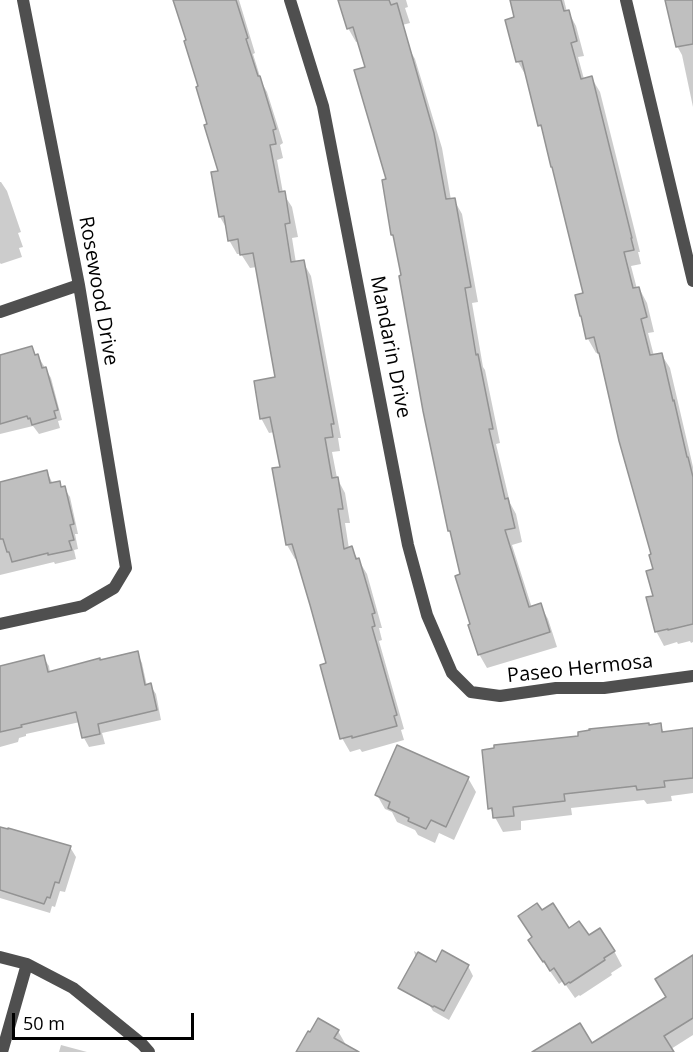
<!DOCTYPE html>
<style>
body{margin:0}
#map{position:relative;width:693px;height:1052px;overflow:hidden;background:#fff;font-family:"Open Sans",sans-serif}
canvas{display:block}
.scale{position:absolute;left:12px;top:1013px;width:182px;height:27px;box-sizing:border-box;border:3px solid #000;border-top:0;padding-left:8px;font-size:18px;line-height:21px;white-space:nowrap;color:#000;-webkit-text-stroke:4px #fff;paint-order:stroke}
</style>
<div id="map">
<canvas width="693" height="1052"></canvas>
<div class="scale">50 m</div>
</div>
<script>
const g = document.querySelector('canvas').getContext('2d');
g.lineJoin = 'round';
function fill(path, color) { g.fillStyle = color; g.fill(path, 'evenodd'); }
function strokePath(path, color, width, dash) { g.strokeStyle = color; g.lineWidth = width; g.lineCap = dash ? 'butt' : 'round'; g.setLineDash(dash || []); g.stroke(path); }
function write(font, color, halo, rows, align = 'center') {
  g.font = font + ' "Open Sans",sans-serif'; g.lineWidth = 5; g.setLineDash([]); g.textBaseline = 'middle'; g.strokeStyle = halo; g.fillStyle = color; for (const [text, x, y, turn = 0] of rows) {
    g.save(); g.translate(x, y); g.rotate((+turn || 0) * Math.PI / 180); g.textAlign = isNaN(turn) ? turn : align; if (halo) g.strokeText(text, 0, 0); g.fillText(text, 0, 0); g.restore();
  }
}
fill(new Path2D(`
 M175 0H239L255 53 253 54 262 83 267 92 283 143 280 145 283 158 277 160 283 193 292 207 298 237 292 238 296 263 303 262 311 276 341 438H338L340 451 332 452 337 478 345 493 350 523H345L349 549 351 548 367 574 382 628H379L382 640 379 641 404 729 401 730 404 740 362 752 360 749 350 752 342 738 328 664 297 558 295 559 287 545 281 468 275 432 269 433 261 418 277 378 257 267 250 268 241 254H237L229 240 227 229 220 217V172L200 87Z
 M339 0H406L408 7 405 8 410 23 371 33 372 38 356 42 348 28Z
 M512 0H564L567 12 568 11 576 26 584 56 578 57 584 79 591 77 600 92 640 252H638L641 264 631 266 637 289 639 288 647 303 654 332 648 333 654 356 661 354 670 368 693 467V642L691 643 690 641 678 644 677 642 664 646 656 631 655 570 653 555 599 352 596 353 588 339 585 295 545 134 540 125 526 76 518 62 506 21 516 18Z
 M666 0H693V107L682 55 677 46Z
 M407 45 415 59 442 148 451 200H454L462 214 478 302 472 303 483 367 485 370 500 443 496 444 510 503 516 514 522 542 512 545 532 608 540 605 548 619 557 647 487 668 479 654 453 537 450 531 403 276 396 241 392 235 388 180 367 68Z
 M0 182H1L7 191 21 232 18 233 23 247 19 248 22 257 1 264 0 263Z
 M31 348 36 356H38L51 378 62 420 58 421 60 428 39 434 33 426 0 434V359Z
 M47 472 53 484 59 482 62 488H64L70 497 78 534H75L78 549 74 550 76 559 55 564 54 562 0 575V483Z
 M137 653 142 663 147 686 150 685 156 694 161 720 102 733 105 744 89 747 84 738 80 722 26 734V736L19 738 18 742 0 747V667L43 657 49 666 50 673Z
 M660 725 665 734 693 730V793L671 796 672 801 647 804 644 800 571 808 572 815 521 821V830L503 832 490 808 580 737Z
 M468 778 476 792 454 840 439 833 435 843 418 835 415 830 397 822 392 812 385 809 377 795Z
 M0 829 70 847 76 857 65 892 60 891 55 907 52 906 50 913 0 898Z
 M541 912 569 930 588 937 614 951 622 966 611 973 612 975 580 996 579 995 575 998 563 981 559 984 538 954 534 938Z
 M414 951 436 964 468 966 473 976 449 1020 433 1011 427 1001Z
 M693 957V1035L671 1049 672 1052H544L592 1045 667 998Z
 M338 1031 346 1045 354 1052H297L311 1034Z
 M61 1045 87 1052H59Z`), '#0003');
const building = new Path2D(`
 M173 0H236L248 38 246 39 258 76H260L276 129 273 130 276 144 270 145 279 192 285 191 290 223 285 224 291 262 304 260 334 424H331L333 437 325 438 332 478 338 477 343 509H338L344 549 352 546 356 559 359 558 375 613 372 614 375 626 372 627 397 715 394 716 397 726 352 738V736L340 739 320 665 326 663 310 605 292 544 286 545 272 468 280 467 270 417 260 419 254 381 275 377 253 253 240 255 238 239 228 241 224 216 219 217 211 172 218 171 204 125 207 124 196 87 198 86 184 41 186 40Z
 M338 0H389L391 5 397 3 434 133 446 199 455 198 471 287 465 288 476 355 478 354 493 429H489L505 499 508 498 515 528 505 530 529 607 541 603 550 632 478 655 468 625 470 624 455 576 460 574 450 531H448L423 411 399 276 401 275 393 235H391L382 180 386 179 354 70 365 67 353 27 347 29Z
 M510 0H561L564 11 569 10 577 41 571 43 581 79 592 76 632 238H631L634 250 624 252 633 288 639 287 647 317 641 319 650 355 662 353 673 401 674 400 687 457H688L693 477V624L668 630V629L655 632 646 597 653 596 646 571 653 569 649 555 651 554 619 441 599 353H598L594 337 586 339 581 316H580L575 295 583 293 552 167H551L541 125 538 126 522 61 516 62 505 20 514 17Z
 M665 0H693V44L676 47Z
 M32 346 35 355 38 354 42 368 46 367 58 410 54 411 56 418 32 425 30 418 28 419 27 416 0 424V355Z
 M47 470 50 483 60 481 61 487 65 486 74 524 70 525 74 540 69 541 72 550 48 555V553L12 562 9 552H7L3 539H0V482Z
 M138 651 145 685 151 683 157 710 98 724 100 734 82 738 76 712 21 725 22 727 0 732V666L44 655 48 672 100 658V660Z
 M649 723V725L661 723 662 732 693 728V778L664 781 665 787 637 790 636 786 564 794 565 801 513 807 514 816 493 818 492 808 488 809 482 750 494 748V745L578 736V732L590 730 589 729Z
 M397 745 469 777 446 827 431 820 426 829 408 821 409 818 388 808 390 802 375 795Z
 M0 827 8 829V828L71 846 59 883 55 882 50 898 47 897 44 904 0 890Z
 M537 903 542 910 553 903 569 928 579 921 589 935 600 928 615 951 604 958 605 960 570 983 569 982 565 985 554 968 550 971 544 961 543 962 528 940 532 937 518 916Z
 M442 950 469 965 444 1011 434 1006 433 1007 398 988 418 952 436 962Z
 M693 955V1018L664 1036 674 1052H532L580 1023 592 1043 666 997 655 979Z
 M318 1018 339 1030 334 1038 359 1052H296L308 1031 310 1032Z`);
fill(building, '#bfbfbf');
strokePath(building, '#939393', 1.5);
strokePath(new Path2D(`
 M290 0 323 106 408 545 427 615 452 673 471 692 500 696 556 688H604L693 676
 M626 0 693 281
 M0 312 79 285
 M0 624 83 606 114 588 126 568 79 285 23 0
 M0 957 27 964 73 988 142 1044 149 1052
 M2 1052 27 964`), '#4f4f4f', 12);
write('20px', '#000', '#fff', [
 ["Rosewood Drive",98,291,80],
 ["Mandarin Drive",390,347,79],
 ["Paseo Hermosa",580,669,-6]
]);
</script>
